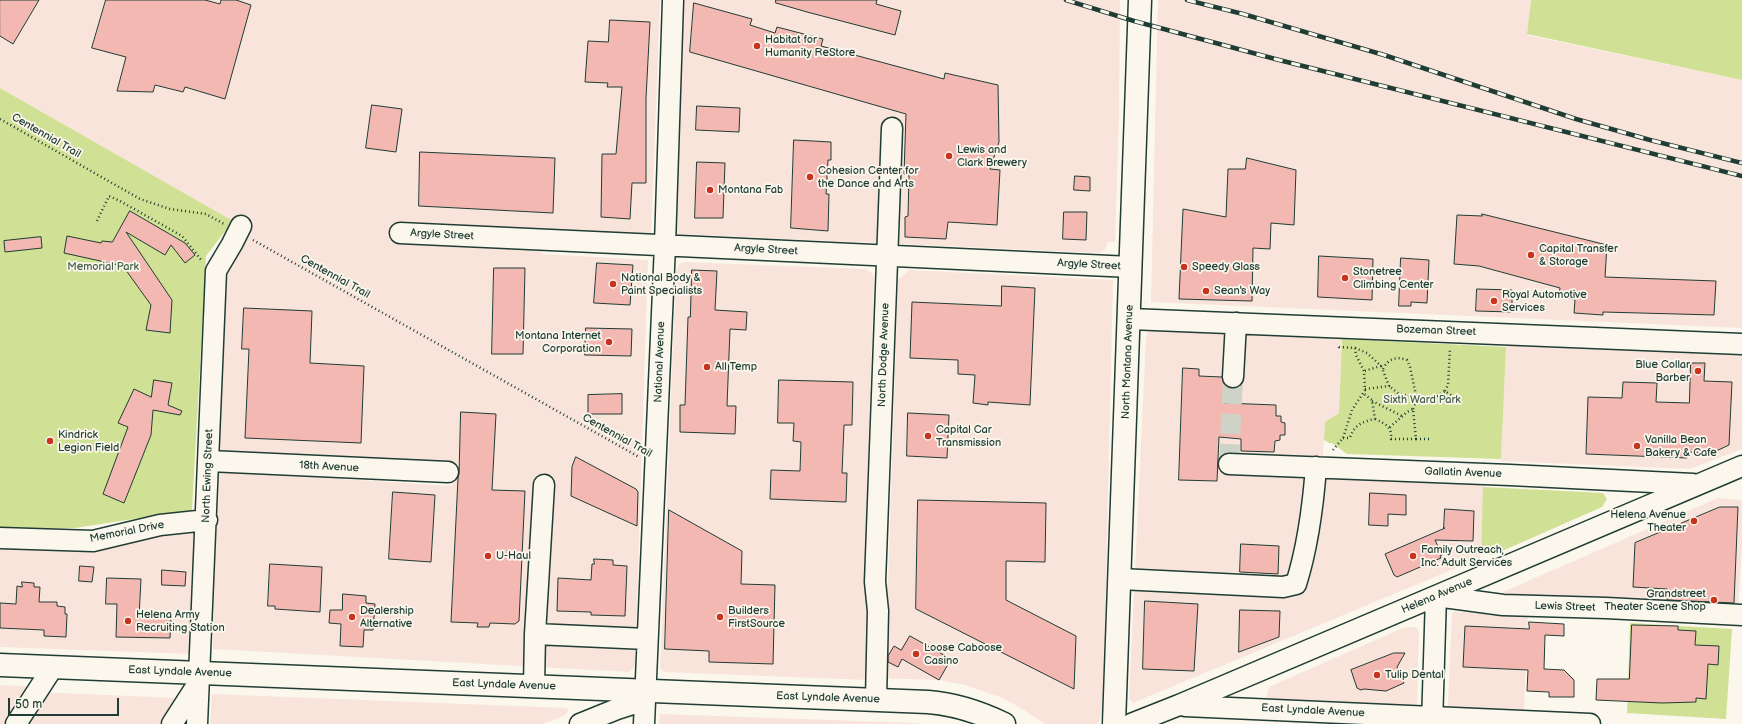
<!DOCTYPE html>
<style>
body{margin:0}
#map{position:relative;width:1742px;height:724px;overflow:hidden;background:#fbf7ec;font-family:"Balsamiq Sans",sans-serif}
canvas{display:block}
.scale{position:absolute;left:8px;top:698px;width:111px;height:18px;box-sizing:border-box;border:2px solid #1f3d34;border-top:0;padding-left:5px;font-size:12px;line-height:14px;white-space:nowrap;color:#1f3d34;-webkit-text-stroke:3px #fbf7ec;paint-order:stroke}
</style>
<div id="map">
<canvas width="1742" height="724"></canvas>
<div class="scale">50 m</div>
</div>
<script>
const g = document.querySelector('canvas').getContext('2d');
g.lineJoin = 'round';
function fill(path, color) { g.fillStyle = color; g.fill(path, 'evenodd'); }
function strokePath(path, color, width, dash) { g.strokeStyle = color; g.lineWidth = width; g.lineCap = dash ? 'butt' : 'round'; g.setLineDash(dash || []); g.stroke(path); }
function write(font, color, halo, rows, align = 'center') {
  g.font = font + ' "Balsamiq Sans",sans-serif'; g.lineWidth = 3.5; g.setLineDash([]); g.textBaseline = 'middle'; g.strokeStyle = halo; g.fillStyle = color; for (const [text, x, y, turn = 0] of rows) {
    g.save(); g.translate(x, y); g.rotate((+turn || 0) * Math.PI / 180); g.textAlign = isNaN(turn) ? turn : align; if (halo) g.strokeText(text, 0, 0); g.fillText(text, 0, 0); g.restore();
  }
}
fill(new Path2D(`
 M0 0H660L651 238 542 230 541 254 648 260 635 666 629 672 213 649 214 471 452 486 453 463 213 451 224 268 233 221 0 88Z
 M682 0H1120L1119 114 1115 242H1108L1105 249 1100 253 676 234Z
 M1158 0H1531L1527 35 1742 80V328L1151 302Z
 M684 262 866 269 872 273 874 278 864 582 888 584 898 280 909 270 1113 280 1103 710 1099 722 1095 724H1045L1021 708 1000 697 965 685 939 680 870 678 867 680 664 672 660 668 676 272 679 264Z
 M1153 328 1342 337 1339 413 1325 422 1323 457H1316L1315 477 1484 485 1480 558 1133 703 1129 698 1146 338 1148 331Z
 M1506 342 1742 352V449L1690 469 1501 461Z
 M1718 498 1742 500V547L1738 607 1506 598 1503 592Z
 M195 531 192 654 0 647V543L152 532Z
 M1455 612 1528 615 1524 711 1449 707 1448 704 1452 613Z
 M1410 627H1416L1419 632 1417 705 1270 700 1266 698 1269 687 1403 628Z
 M0 685 40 687 38 692 177 698 159 724H0Z
 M212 694 566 708 569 710 565 715 543 724H210Z
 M660 714 915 723 923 724H659Z`), '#f9e4db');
fill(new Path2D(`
 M1531 0H1742V80L1527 34Z
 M0 88 233 221 206 256 192 510 75 528 0 530Z
 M1342 339 1506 347 1501 459 1347 454 1332 443H1329L1324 440 1325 422 1339 413Z
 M1483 487 1603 493 1607 499 1602 507 1493 555 1481 553Z
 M1630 623 1732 629 1726 719 1627 713Z`), '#d0e094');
const building = new Path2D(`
 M0 0H39L13 44 0 36Z
 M106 0H205L220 4 221 0H236L251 5 225 99 185 87 183 92 155 85 153 92 117 91 126 57 92 48Z
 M776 0H877L876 4 901 11 895 35 807 12 776 3Z
 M694 3 752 19 750 25 775 33 777 27 823 39 821 46 944 79 945 73 998 85 999 142 990 169 1000 170 997 225 948 222 946 239 905 237V217L908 216 909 175 904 174 906 114 690 52Z
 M610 20 650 22 646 98V183H632L630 219 601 217 602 154H616L622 87H607L608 83 585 82 588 41 608 42Z
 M372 105 402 109 396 152 366 148Z
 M697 106 740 108 739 132 696 130Z
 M794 140 831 142V160H828L826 194H829L828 231 791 228Z
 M420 152 555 158 553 213 419 206Z
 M1247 158 1296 170 1294 225 1271 223 1270 249 1253 248 1252 301 1179 299 1183 209 1226 217 1228 169H1245Z
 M697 162 725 163 723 218H695Z
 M1075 176 1090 177V191L1074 190Z
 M130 211 185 243 195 255 185 263 171 245 165 255 126 232 172 300 170 333 146 330 151 305 123 266 64 253 67 236 101 243 102 241 112 242Z
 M1064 212H1087L1086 240 1063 239Z
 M1482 214 1607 245 1605 277 1716 281 1714 315 1603 312V315L1574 313 1575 300 1559 295 1560 288 1479 266 1454 264 1457 215 1482 216Z
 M41 237 42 248 5 252 4 241Z
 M1319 256 1373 259 1372 300 1318 297Z
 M1401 258 1429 260 1427 303 1411 302V306H1399Z
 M597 263 633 265 630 305 594 303Z
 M494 268H525L523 354H492Z
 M692 270 717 271 715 310 747 312 746 330 730 329 727 406H736L735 434 680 432V405H685L688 317H690Z
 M1002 286 1035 288 1030 405 988 402V405L973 403 975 375 958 374V360L910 358 912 302 1001 306Z
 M1477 289 1512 290V312L1476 311Z
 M244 308 312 311 310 363 364 366 361 443 245 438 249 349H242Z
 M586 328 632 329 631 356 585 355Z
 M1691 363H1705L1704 381 1732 382 1729 445 1712 453 1687 452V458L1586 454 1588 397 1622 398 1623 382 1657 383 1656 402 1689 403Z
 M1183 368 1199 369V376L1222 377 1224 384V403L1276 405V416H1281V422L1285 423V435H1280V440L1275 441 1274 452 1241 451V439L1219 437 1217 481 1179 480Z
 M154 380 172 383 168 405 182 411 180 415 153 410 151 435 124 503 103 494 128 427 118 423 134 389 151 397Z
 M779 380 853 382 852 425H844L842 473H847L846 502 770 499 771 470 800 471 801 442 793 441 794 423H778Z
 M622 394V414H588V395Z
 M461 412 496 414 492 490 525 491 519 621 515 624 490 623 489 627H477L478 623 451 622 458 478 459 473Z
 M908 413 949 415 947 458 907 456Z
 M576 457 636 489 638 492 637 526 571 496 572 467Z
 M393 492 435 495 431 562 389 559Z
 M1370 493 1406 495V515L1388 514V526L1369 525Z
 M918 500 1046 503 1045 562 1006 561V600L1076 636 1074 689 916 609Z
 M1720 507H1738L1734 603 1667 600V589L1633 587 1635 543Z
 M1445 509 1474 511 1473 541 1435 540 1442 555 1440 556 1441 558 1397 577 1394 575 1385 554 1445 528H1444Z
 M669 510 742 551 741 584 775 585 773 664 709 662V651L665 649Z
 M1241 544 1279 546 1278 574 1240 572Z
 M594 559 613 560V565L627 566 625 616 591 615V612L557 611 558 578 591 580 592 564H594Z
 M270 564 322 567 320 612 275 609V606H268Z
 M80 566 94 567 92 582 79 581Z
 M162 570 186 572 185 586 162 585Z
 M107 578 141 579 139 617 171 618 170 638 116 637 117 604H106Z
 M22 582 34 583V587H40L39 602H57V606L65 607V614H67L66 637 44 636V630L0 628V603L16 604 17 586 22 587Z
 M343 594 366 596V603L375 604 373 630H364L363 647 340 646 341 624 329 623 330 610H342Z
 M1145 601 1198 604 1194 671 1143 669Z
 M1240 610 1280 611 1279 637 1239 652Z
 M1529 622 1564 624V636L1545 635 1544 669 1564 670 1574 680V697H1549V692L1527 691 1528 670 1463 667 1465 626 1529 629Z
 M1632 625 1678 626V630L1696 631 1695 645 1719 646 1718 665 1708 664 1706 699 1696 698V702L1662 703 1596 700 1597 679H1629Z
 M910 636 951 659 939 680 902 659 898 667 888 662V656L894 646 901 650Z
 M1394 653H1405L1397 667 1404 683 1386 691 1364 689 1361 690 1357 688 1351 670Z`);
fill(building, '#f4b8b2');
strokePath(building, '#1f3d34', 1);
strokePath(new Path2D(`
 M1229 464 1233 377`), '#cfd2c7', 20, [20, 10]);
const minor = new Path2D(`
 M400 233 1131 267
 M1130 319 1742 344
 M1233 377 1236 323
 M209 461 448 472
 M1229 464 1510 475 1693 484
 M0 538 93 541 160 525 207 520
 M1120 579 1283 587 1296 584C1308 546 1313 507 1316 467
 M535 634 544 485
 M534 686 535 634 647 639
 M876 699 878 611 875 582 892 128
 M1185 706 1590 724
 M16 724 53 667
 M172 724 199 682
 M197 724 216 271 232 244 241 226
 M580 724 617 709 645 700
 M644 724 665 245 673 0
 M1131 724 1179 705 1742 466
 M1432 724 1436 596 1503 605 1606 608 1742 615`);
const major = new Path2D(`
 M1114 724 1140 0`);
const highway = new Path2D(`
 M0 665 928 702C956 704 979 712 1004 724`);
strokePath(minor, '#1f3d34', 23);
strokePath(major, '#1f3d34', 25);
strokePath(highway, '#1f3d34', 25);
strokePath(new Path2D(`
 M0 119 140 199 170 209 206 214 224 224
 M97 221 109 196 120 201 182 236 202 261
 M253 240 639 457
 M1355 348 1367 353 1381 366 1364 371
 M1383 369C1388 359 1396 356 1407 360L1410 367 1416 395 1414 397 1399 394 1389 386
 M1365 389 1389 386 1382 368
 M1445 391 1448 385 1450 348
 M1417 399 1437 396 1445 391 1455 398
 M1372 401 1402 416
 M1413 409 1417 398
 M1375 419C1386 424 1392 427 1391 439H1416L1413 409 1407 412 1389 428
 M1343 438H1350C1353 426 1363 421 1375 419L1372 400 1364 394
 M1416 439H1430
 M1333 450 1343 438 1352 410 1365 390 1364 371 1356 355 1355 348 1339 347V344`), '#1f3d34', 2.5, [1, 3]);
strokePath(minor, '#fbf7ec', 20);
strokePath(major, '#fbf7ec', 22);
strokePath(highway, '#fbf7ec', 22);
const rail = new Path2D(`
 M1066 0 1134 21 1279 60 1742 176
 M1187 0 1243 14 1384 55 1576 119 1650 140 1742 163`);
strokePath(rail, '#1f3d34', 4.5);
strokePath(rail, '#fbf7ec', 3, [9]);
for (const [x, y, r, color] of [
 [757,46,4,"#c8321e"],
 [949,156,4,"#c8321e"],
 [810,177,4,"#c8321e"],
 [710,190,4,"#c8321e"],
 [1531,255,4,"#c8321e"],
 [1184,267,4,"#c8321e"],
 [1345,278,4,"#c8321e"],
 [613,284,4,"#c8321e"],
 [1206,291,4,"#c8321e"],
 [1494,301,4,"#c8321e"],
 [609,342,4,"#c8321e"],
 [707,367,4,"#c8321e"],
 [1698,371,4,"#c8321e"],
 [928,436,4,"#c8321e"],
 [50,441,4,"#c8321e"],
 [1637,446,4,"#c8321e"],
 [1694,521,4,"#c8321e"],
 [488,556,4,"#c8321e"],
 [1413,556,4,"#c8321e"],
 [1714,600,4,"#c8321e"],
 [352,617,4,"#c8321e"],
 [720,617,4,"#c8321e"],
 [128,621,4,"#c8321e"],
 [916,654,4,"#c8321e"],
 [1377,675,4,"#c8321e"]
]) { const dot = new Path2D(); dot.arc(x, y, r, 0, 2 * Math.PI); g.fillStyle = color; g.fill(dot); strokePath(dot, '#fbf7ec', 1.5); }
write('11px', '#1f3d34', '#fbf7ec', [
 ["Habitat for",765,40],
 ["Humanity ReStore",765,53],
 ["Lewis and",957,150],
 ["Clark Brewery",957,163],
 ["Cohesion Center for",818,171],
 ["the Dance and Arts",818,184],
 ["Montana Fab",718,190],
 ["Capital Transfer",1539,249],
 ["& Storage",1539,262],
 ["Speedy Glass",1192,267],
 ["Stonetree",1353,272],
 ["Climbing Center",1353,285],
 ["National Body &",621,278],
 ["Paint Specialists",621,291],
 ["Sean's Way",1214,291],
 ["Royal Automotive",1502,295],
 ["Services",1502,308],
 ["Montana Internet",601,336,"right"],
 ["Corporation",601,349,"right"],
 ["Blue Collar",1690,365,"right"],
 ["Barber",1690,378,"right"],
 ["All Temp",715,367],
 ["Capital Car",936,430],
 ["Transmission",936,443],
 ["Kindrick",58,435],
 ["Legion Field",58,448],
 ["Vanilla Bean",1645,440],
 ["Bakery & Cafe",1645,453],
 ["Helena Avenue",1686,515,"right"],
 ["Theater",1686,528,"right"],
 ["Family Outreach,",1421,550],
 ["Inc. Adult Services",1421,563],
 ["U-Haul",496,556],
 ["Grandstreet",1706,594,"right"],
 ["Theater Scene Shop",1706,607,"right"],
 ["Dealership",360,611],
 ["Alternative",360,624],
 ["Builders",728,611],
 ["FirstSource",728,624],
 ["Helena Army",136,615],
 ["Recruiting Station",136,628],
 ["Loose Caboose",924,648],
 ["Casino",924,661],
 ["Tulip Dental",1385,675]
], 'left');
write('11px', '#1f3d34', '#fbf7ec', [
 ["Centennial Trail",46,136,30],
 ["Argyle Street",442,235,3],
 ["Argyle Street",766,250,3],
 ["Argyle Street",1089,265,3],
 ["Centennial Trail",335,277,29],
 ["Bozeman Street",1436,331,2],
 ["North Dodge Avenue",884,355,-88],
 ["National Avenue",660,362,-88],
 ["North Montana Avenue",1128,362,-88],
 ["Centennial Trail",617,436,29],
 ["18th Avenue",329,467,3],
 ["Gallatin Avenue",1463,473,2],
 ["North Ewing Street",208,476,-88],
 ["Memorial Drive",127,532,-11],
 ["Helena Avenue",1437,596,-23],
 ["Lewis Street",1565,607,2],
 ["East Lyndale Avenue",180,672,2],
 ["East Lyndale Avenue",504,685,2],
 ["East Lyndale Avenue",828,698,2],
 ["East Lyndale Avenue",1313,711,3]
]);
write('11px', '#425e47', '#fbf7ec', [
 ["Memorial Park",103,267],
 ["Sixth Ward Park",1422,400]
]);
</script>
